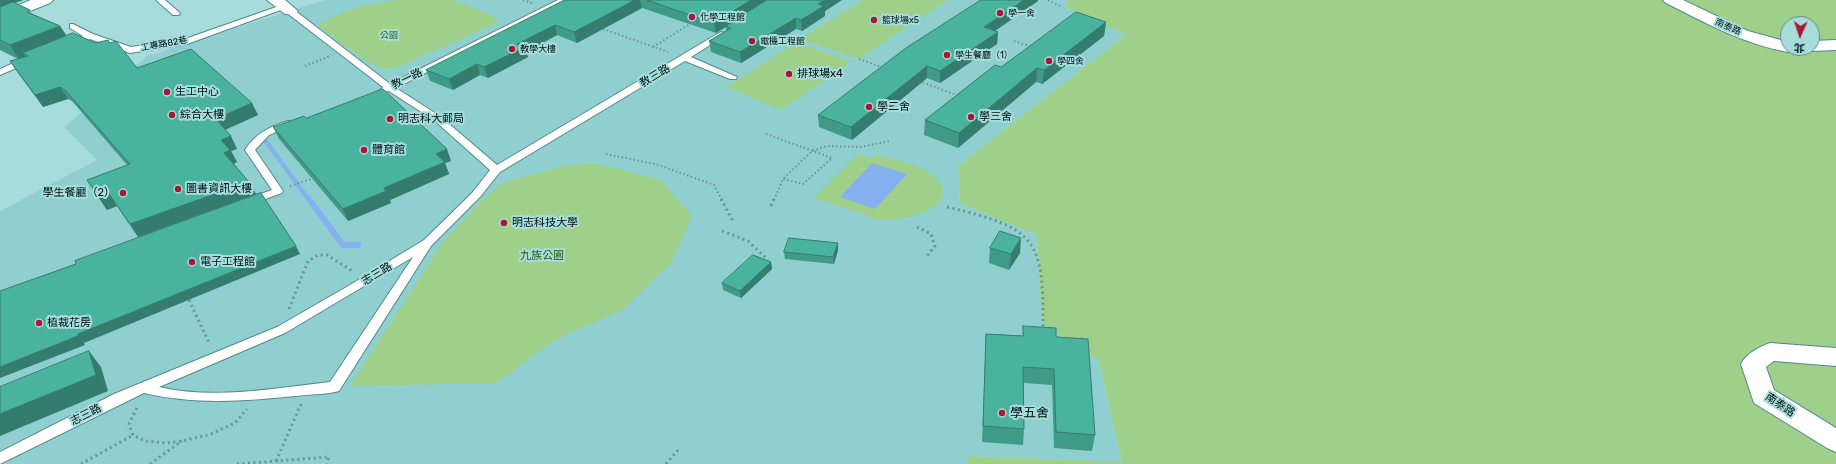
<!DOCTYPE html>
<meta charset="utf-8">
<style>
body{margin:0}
#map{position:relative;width:1836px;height:464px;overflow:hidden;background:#a6dcdc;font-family:Rubik,"Noto Sans TC",sans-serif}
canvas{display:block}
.north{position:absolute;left:1780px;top:16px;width:40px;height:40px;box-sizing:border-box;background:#a6dcdc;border:1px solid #648a8a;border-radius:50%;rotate:183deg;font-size:11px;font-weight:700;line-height:16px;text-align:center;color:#001010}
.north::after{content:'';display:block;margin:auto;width:14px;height:18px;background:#ab1536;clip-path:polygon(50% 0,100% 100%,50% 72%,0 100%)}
</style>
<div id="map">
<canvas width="1836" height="464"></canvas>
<div class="north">北</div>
</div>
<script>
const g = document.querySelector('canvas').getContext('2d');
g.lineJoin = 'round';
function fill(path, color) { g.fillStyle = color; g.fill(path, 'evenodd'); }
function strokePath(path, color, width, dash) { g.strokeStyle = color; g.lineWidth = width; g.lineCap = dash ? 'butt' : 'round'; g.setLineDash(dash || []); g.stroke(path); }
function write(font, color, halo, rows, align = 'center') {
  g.font = font + ' Rubik,"Noto Sans TC",sans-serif'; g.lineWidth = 4; g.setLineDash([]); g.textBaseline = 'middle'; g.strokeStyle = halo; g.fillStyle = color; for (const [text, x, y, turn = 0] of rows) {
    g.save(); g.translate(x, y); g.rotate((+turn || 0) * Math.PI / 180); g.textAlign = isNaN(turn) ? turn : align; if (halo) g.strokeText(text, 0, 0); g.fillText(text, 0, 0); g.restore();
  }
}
fill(new Path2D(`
 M325 0H1067L1066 7 1126 35 958 166 960 203 1037 235 1042 323 1099 360 1122 462 967 456 968 464H0V211L97 160 64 127 147 56Z`), '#90cfd0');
fill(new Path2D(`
 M396 0H454L491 15 499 22 398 67 384 69 368 62 321 28 319 24C347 9 365 5 396 0Z
 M863 0H948L859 59 799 39Z
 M1067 0H1836V464H968L967 456 1122 462 1099 360 1042 323 1037 235 960 203 958 166 1126 35 1066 7ZM1788 24H1812V48H1788Z
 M797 42 851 62 781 110 726 87Z
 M858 154 871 158 876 154C892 159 923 165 935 177 965 206 903 222 883 220 876 220 869 216 863 214 846 209 830 203 814 198Z
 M595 163 661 180 692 216 671 263 622 310 555 340 496 383 350 386 443 242 482 200 502 183 563 166Z`), '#9ed08a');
fill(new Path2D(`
 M872 163 907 174 875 209 840 197Z`), '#86b1f0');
strokePath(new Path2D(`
 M262 136 309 200`), '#86b1f0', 4.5);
strokePath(new Path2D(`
 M309 199 343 245H358`), '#86b1f0', 6);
const lane = new Path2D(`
 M156 0H165L180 13 179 15H173Z
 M558 0H568L396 88 441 117 497 165 719 33 722 32 726 35 691 57 737 77 736 79H730L685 61 500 172 480 197 431 246 339 391C325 395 310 394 296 396 245 401 195 405 144 393L0 464V452L114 394 277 327 350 285 424 240 472 193 490 170 435 121 389 91 382 92 380 90 383 87 287 13V9H293L390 84ZM413 257 330 382C274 388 214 400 159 387L285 333Z
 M282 5 289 7 187 44 130 53 90 39 71 46 67 43 83 36 70 28V24H73L93 34 131 47 185 39Z
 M27 57 31 60 30 62 0 75V69Z
 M288 121 291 122 293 124 291 126 269 135 255 150 283 191 282 193 254 203H246L245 201 246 199 272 190 245 150C255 134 270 126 288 121Z`);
const street = new Path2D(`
 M31 0H53L50 3 0 23V12Z
 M267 0H285L298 11 295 14H285Z
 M1663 0H1683L1748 31 1788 42V48H1795L1794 50 1788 52C1743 44 1706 23 1666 3Z
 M1836 40V50L1812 51 1805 48H1812V41Z
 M1770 343 1836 348V366L1774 361 1766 367 1774 390 1836 428V452L1827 448 1754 403 1741 364C1747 353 1759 347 1770 343Z`);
strokePath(lane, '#548889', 2);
strokePath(street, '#548889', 2);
strokePath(new Path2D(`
 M523 0 532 3
 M1048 0 1060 6
 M603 29 668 52
 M1014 41 1032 47
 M653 47 690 24
 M859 59 884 68
 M305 66 330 56
 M919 81 959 96
 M766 134 832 158 803 184 783 179
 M606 154 659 165 714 185 722 200
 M290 186 312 179
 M774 200 783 179 812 151 827 146 860 147 890 141`), '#6c9494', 2, [1.5, 2.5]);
strokePath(new Path2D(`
 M721 199 734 223
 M771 206 774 199
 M947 207C1037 228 1044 239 1043 330
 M917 227 931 234 935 246 926 257
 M722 231 748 241 768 260
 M189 300 210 345
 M289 309 308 261 318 255H327L354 272
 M137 408 129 424 133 435 145 441 167 443 183 441 211 434 235 423 247 409
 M276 461 301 404
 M81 464 133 435
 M150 464 182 441
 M237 464 329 457 327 464
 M666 464 678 450`), '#6c9494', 3, [2, 3.5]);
fill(lane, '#fff');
fill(street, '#fff');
fill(new Path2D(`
 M0 0H23L15 3 32 14 60 26 67 36 95 43H110L137 68 252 103 258 115 225 130 237 149 231 151 237 162 234 164 249 182 256 194 138 237 117 206 107 210 87 180 127 165 72 101 68 99 43 107 18 73 10 61 18 59 0 50Z
 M565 0H842L825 11V16L802 31 796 29 741 63 711 52 709 41 726 31V27L716 33 642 8 577 43 557 35 526 52 528 57 488 78 480 75 453 90 430 81 426 70Z
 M981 0H1038V1L995 31 998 32 997 44 940 83 927 78 852 140 819 127 818 115Z
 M1106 22 1104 36 1042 84 1036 82 958 148 924 135 925 120Z
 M306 118 451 161 445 163 449 174 390 200 391 203 348 221 279 139 273 127Z
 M990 248 1020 253 1009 270 989 263Z
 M838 250 834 264 785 259 784 252Z
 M771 262 772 269 741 298 723 290 722 283Z
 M986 334 1056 337 1095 435 1092 451 1054 448 1052 385 1024 383V429L1023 445 982 442Z`), '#409a87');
fill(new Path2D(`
 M0 0H23L4 7 0 11Z
 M635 0H640L642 8 577 43 574 32Z
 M751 0H768L716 33 714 23Z
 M825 0H842L825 11V16L802 31 801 20 818 4Z
 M1024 0H1038V1L983 39 984 27Z
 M796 18V29L741 63 740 52Z
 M1106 22 1104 36 1042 84 1044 70Z
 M555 25 557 35 526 52 528 57 488 78 484 67 517 44Z
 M60 26 69 40 23 53 26 57 20 60 10 45Z
 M998 32 997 44 940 83V71Z
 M477 64 480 75 453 90 449 79Z
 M927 66V78L852 140 851 127Z
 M1037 68 1036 82 958 148 959 133Z
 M60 87 68 99 43 107 35 95Z
 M252 103 258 115 222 131 216 119Z
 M231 136 237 149 231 151 237 162 231 165 224 153 221 140Z
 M447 149 451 161 445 163 449 174 390 200 391 203 348 221 343 209 384 188 436 154Z
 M249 182 256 194 138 237 130 224Z
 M109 194 117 206 107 210 99 198Z
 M1021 238 1020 253 1009 270 1011 254Z
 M838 243V250L834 264 833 257Z
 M296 246 300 254 84 343 85 345 0 378V367L78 334Z
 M771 262 772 269 741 298 740 291Z
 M89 351 101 367 108 391 0 436V414Z`), '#347d6e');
const building = new Path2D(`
 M565 0H635L574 32 555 25 517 44 525 47 484 67 477 64 449 79 426 70Z
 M647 0H751L714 23Z
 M767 0H825L818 4 824 6 801 20 796 18 740 52 709 41 731 28 726 26Z
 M981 0H1024L984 27 998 32 940 71 927 66 851 127 818 115 906 48Z
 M13 2 30 10 27 12 60 26 10 45 0 40V7Z
 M1076 12 1106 22 1044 70 1037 68 959 133 925 120 995 65 1001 67Z
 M73 33 95 43 108 40 110 43 116 41 137 68 191 49 252 103 216 119 231 136 221 140 230 150 224 153 249 182 130 224 109 194 99 198 87 180 130 164 65 90 60 87 35 95 10 61 28 56 23 53Z
 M383 89 447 149 436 154 445 162 384 188 386 191 343 209 273 127 304 116 306 118Z
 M261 193 296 246 78 334V336L0 367V291L76 264 75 261Z
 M1000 231 1021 238 1011 254 990 248Z
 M789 238 838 243 833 257 784 252Z
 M753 255 771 262 740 291 722 283Z
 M1023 326 1056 328V337L1088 339 1095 435 1056 432 1054 369 1023 367 1024 429 983 426 986 334 1023 336Z
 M89 351 96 375 0 414V387Z`);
fill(building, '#4ab39d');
strokePath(building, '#347d6e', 1);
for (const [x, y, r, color] of [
 [1000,13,4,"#ab1536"],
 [692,17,4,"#ab1536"],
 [874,20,4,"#ab1536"],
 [752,41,4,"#ab1536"],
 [512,49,4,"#ab1536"],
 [947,55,4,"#ab1536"],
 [1049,61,4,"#ab1536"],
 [789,74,4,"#ab1536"],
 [167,92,4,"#ab1536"],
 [869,107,4,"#ab1536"],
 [172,115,4,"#ab1536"],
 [971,117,4,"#ab1536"],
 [390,119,4,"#ab1536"],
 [364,150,4,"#ab1536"],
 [178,189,4,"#ab1536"],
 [123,193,4,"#ab1536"],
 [504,223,4,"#ab1536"],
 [192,262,4,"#ab1536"],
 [39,323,4,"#ab1536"],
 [1002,413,4,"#ab1536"]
]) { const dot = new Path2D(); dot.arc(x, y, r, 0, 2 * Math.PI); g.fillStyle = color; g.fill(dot); strokePath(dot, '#a6dcdc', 1.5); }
write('9px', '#001010', '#a6dcdc', [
 ["學一舍",1008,13],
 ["化學工程館",700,17],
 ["籃球場x5",882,20],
 ["電機工程館",760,41],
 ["教學大樓",520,49],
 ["學生餐廳（1）",955,55],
 ["學四舍",1057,61]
], 'left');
write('9px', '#001010', '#a6dcdc', [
 ["南泰路",1728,27,23],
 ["工專路82巷",164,44,-10]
]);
write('9px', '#275908', '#a6dcdc', [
 ["公園",389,35]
]);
write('11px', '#001010', '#a6dcdc', [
 ["排球場x4",797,74],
 ["生工中心",175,92],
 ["學二舍",877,107],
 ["綜合大樓",180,115],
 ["學三舍",979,117],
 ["明志科大郵局",398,119],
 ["體育館",372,150],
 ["圖書資訊大樓",186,189],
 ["學生餐廳（2）",115,193,"right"],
 ["明志科技大學",512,223],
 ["電子工程館",200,262],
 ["植裁花房",47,323]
], 'left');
write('11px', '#001010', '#a6dcdc', [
 ["教三路",655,76,-31],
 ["教一路",407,79,-26],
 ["志三路",377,274,-31],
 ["南泰路",1780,405,34],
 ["志三路",86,415,-27]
]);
write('11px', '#275908', '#a6dcdc', [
 ["九族公園",542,256]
]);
write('13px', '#001010', '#a6dcdc', [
 ["學五舍",1010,413]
], 'left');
</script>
